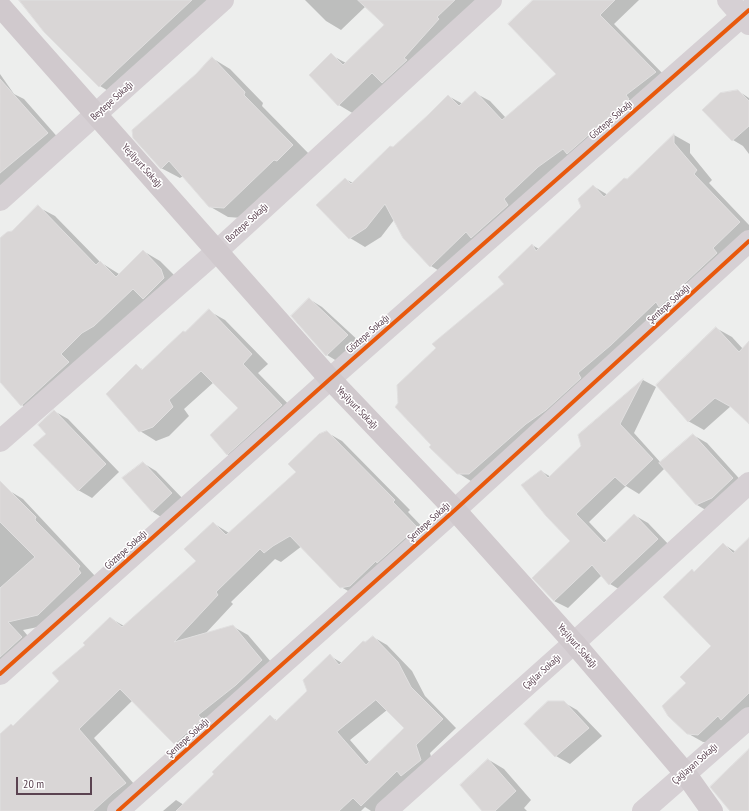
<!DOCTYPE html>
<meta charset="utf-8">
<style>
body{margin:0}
#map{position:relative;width:749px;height:811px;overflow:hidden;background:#edeeed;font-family:"PT Sans Narrow",sans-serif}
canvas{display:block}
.scale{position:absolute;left:16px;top:777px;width:76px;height:18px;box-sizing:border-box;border:2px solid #5b4351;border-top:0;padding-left:5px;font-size:12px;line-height:14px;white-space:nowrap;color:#5b4351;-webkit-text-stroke:3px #fff;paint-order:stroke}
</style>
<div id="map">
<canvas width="749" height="811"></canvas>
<div class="scale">20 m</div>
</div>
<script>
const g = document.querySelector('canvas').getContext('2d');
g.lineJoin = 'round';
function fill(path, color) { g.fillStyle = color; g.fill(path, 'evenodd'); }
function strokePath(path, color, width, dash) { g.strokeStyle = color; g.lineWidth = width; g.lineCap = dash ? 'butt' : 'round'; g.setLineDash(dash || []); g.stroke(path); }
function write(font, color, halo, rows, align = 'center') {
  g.font = font + ' "PT Sans Narrow",sans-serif'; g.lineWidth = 3; g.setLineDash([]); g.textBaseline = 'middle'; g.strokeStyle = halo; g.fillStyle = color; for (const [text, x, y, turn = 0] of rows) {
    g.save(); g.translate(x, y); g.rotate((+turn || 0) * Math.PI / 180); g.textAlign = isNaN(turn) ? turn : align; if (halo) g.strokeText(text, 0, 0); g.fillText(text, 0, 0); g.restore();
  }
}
fill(new Path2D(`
 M26 0H229L115 95 100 86Z
 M305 0H479L354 114 339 105 331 55 346 63 386 25 366 6 341 30 326 21Z
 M535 0H639L614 24 670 81 446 275 431 266 394 220 381 237 365 247 350 238 345 179 353 183 429 116 448 96 463 104 475 93 490 101 506 118 558 74Z
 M212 58 230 69 263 103 262 106 311 156 242 218 228 217 209 206 183 176 180 178 161 168 196 75Z
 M0 74 14 94 24 99 61 141 0 195Z
 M738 91 749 98V154L743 146 733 140Z
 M674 135 690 144V153L712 180 709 183 749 225V237L474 483 458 473 505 284 532 245 539 249 582 207 593 186 608 195 627 180Z
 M38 207 55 216 100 262 119 274 143 251 160 261 178 279 38 415 22 405 0 381V240L13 232Z
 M309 299 322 307 361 343 340 363 327 355Z
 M209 311 225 320 268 364 258 373 298 414 243 463 227 454 240 408 214 382 184 409 189 416 169 436 156 441 140 431 136 366 144 370Z
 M716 328 732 337 743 349 749 342V422L731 406 704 430 688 421Z
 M643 380 656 387 634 433 661 463 693 435 707 443 746 486 711 513 697 505 665 468 639 494 626 486 589 522 607 541 634 515 648 523 671 547 624 592 610 584 602 575 568 608 554 601 572 541 541 471 551 477 582 446 579 435Z
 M54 411 68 419 119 472 92 498 78 490 47 434Z
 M326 432 342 441 410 510 408 512 432 537 357 596 341 587 302 546 281 562 275 559 231 602 233 604 205 634 232 626 248 635 277 669 191 752 175 743 133 700 94 738 141 792 118 811H0V735L13 726 60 681 87 645 110 618 124 626 197 561 213 523 229 533 298 472Z
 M143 463 156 471 185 501 166 520 153 512 124 478Z
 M8 490 23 499 95 576 53 624 23 630 37 647 0 671V497Z
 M749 539V709L714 743 703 742 687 733V683L713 646 692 571 694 572 723 544 736 552Z
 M373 637 387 645 412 671 425 696 456 728 430 753 434 768 377 811H371L365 807 361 811H163L176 800 184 805 271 717 278 721 308 691 330 656 342 663ZM387 710 405 728 370 763 350 740Z
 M563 702 577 710 602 736 570 764 556 756 525 724Z
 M489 760 504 769 531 800 524 808 527 811H483Z`), '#0003');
const building = new Path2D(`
 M19 0H192L99 87 44 32Z
 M358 0H455L437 17 439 19 404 58 407 60 382 83 372 73 338 106 309 75 331 53 343 65 384 25Z
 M533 0H615L600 15 656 72 626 95 629 99 567 154 563 149 538 167 504 199 508 205 471 238 466 232 430 267 403 238 385 204 366 228 349 239 316 205 345 178 351 184 390 146 393 147 428 115 448 95 459 106 475 91 502 120 556 74 508 24Z
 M212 57 245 92 244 95 293 145 277 161 274 160 224 208 209 207 169 161 161 169 133 138 132 130 196 74Z
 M0 79 48 133 0 173Z
 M738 90 749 101V126L732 141 702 110 720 93Z
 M674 134V143L697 170 694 174 740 222 713 248 717 253 659 307 656 302 611 345 578 373 581 378 546 410 526 424 469 474H457L429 447 431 445 395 407 398 403 397 385 436 348 432 344 504 284 498 277 532 244 536 251 572 216 581 207 578 199 593 185 604 197 624 178 627 179Z
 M38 205 96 265 100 261 116 277 143 250 161 269 164 278 143 299 133 289 94 326 82 333 61 354 69 362 21 406 0 382V238L7 232 12 231Z
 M309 298 348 335 326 356 291 316Z
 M209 309 252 354 243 364 282 405 227 455 210 435 238 408 201 371 169 400 173 407 153 427 139 432 106 394 136 364 142 370 183 331 185 332Z
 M716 327 739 352 749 341V424L731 407 715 398 688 422 656 385Z
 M643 379 620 424 653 459 625 486 615 477 576 514 604 543 634 514 658 539 609 585 592 565 554 601 532 578 570 541 546 516 521 485 541 470 548 478 581 446 578 435Z
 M54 410 106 464 78 491 33 445 46 434 38 425Z
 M327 431 395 500 393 502 417 527 377 563 376 561 350 586 340 588 290 536 273 546 264 553 260 549 216 592 218 595 174 642 233 625 262 660 236 685 198 715 202 719 174 744 120 689 79 729 126 783 113 793 93 811H0V734L11 724 13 726 59 681 52 673 85 645 83 643 110 617 122 627 196 561 184 549 213 522 226 535 296 472 288 464 319 434Z
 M693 434 733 478 712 498 696 505 659 463Z
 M143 462 172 493 152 512 122 478Z
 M0 481 36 517 35 520 80 566 78 569 81 573 38 615 8 622 22 637 0 657V588L35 557 0 522Z
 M749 538V693L721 720 718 716 698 735 687 734 668 716 662 706 686 683 680 677 711 646 663 597 692 569 694 572 723 543 733 553Z
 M373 636 398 662 411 687 443 719 416 745 421 760 401 776 397 771 361 806 353 798 339 811H176L214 774 212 772 270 715 276 721 307 691 303 680 330 654 339 665 363 641 365 642ZM376 700 404 728 366 765 337 732Z
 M548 701H564L589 728 555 757 524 724Z
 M749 749V811H730L710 787Z
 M488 759 516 791 495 811H482L460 785Z`);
fill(building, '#d9d6d6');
strokePath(building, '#e0dfdf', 1);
strokePath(new Path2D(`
 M728 0 749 24
 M0 200 223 0
 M0 441 217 251 491 0
 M0 674 330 379 749 10
 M118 811 455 510 749 241
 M386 811 574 643 749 483
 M643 811 749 718`), '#d6d0d4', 22);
strokePath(new Path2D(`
 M0 6 330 379 455 510 574 643 685 773 712 811`), '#d0c9cd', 22);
strokePath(new Path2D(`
 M0 674 330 379 749 10
 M118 811 455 510 749 241`), '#e8590c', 4);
write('10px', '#5b4351', '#fff', [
 ["Beytepe Sokağı",112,101,-42],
 ["Göztepe Sokağı",611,120,-41],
 ["Yeşilyurt Sokağı",142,166,48],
 ["Boztepe Sokağı",247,223,-42],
 ["Şentepe Sokağı",669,304,-42],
 ["Göztepe Sokağı",368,334,-41],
 ["Yeşilyurt Sokağı",357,408,46],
 ["Şentepe Sokağı",429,522,-42],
 ["Göztepe Sokağı",126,550,-42],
 ["Yeşilyurt Sokağı",577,646,49],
 ["Çağlar Sokağı",542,672,-42],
 ["Şentepe Sokağı",188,738,-42],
 ["Çağlayan Sokağı",695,764,-41]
]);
</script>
